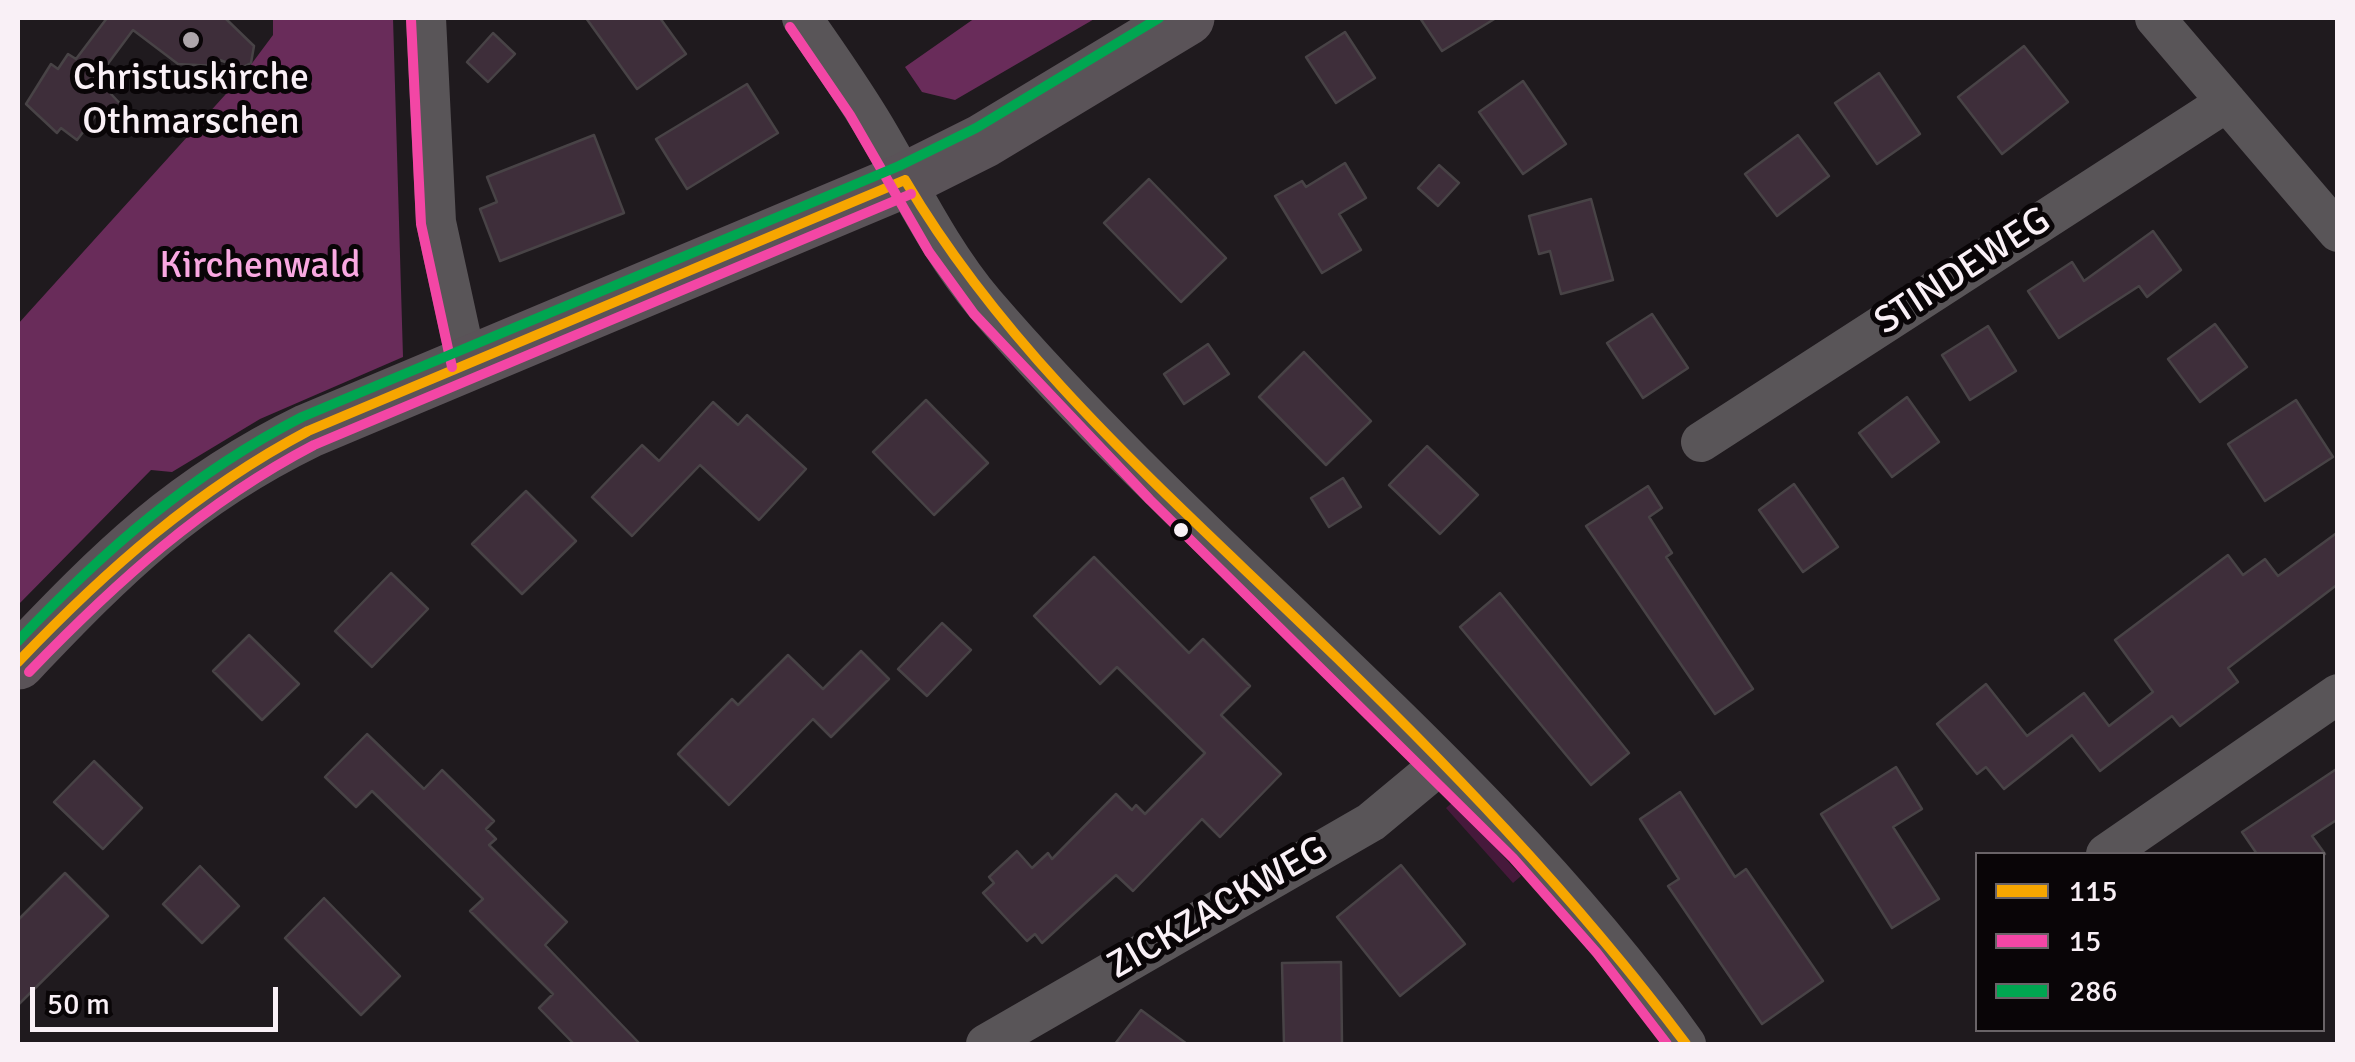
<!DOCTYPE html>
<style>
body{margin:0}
#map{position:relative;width:2355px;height:1062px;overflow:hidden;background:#1f1a1e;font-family:Signika,sans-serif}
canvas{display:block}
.frame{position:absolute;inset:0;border:20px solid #f9f0f6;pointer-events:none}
.legend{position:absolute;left:1975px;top:852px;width:350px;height:180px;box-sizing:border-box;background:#090507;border:2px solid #696367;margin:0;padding:12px 18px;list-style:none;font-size:30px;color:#f9f0f6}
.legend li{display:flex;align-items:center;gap:20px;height:50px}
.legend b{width:50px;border:2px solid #696367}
.scale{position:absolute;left:30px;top:987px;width:248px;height:45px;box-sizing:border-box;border:5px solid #f9f0f6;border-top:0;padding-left:12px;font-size:30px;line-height:35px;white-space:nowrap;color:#f9f0f6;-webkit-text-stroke:8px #090507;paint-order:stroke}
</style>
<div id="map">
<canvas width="2355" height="1062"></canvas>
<div class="frame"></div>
<ul class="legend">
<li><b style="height:12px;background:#f7a600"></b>115</li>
<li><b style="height:12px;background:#f346a5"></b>15</li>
<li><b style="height:12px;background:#00a651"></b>286</li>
</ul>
<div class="scale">50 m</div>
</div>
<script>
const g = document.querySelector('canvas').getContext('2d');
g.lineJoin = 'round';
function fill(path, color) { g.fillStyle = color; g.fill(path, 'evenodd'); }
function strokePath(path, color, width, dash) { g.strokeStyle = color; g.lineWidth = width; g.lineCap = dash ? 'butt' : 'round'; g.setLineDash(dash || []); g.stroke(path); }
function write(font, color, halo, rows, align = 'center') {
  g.font = font + ' Signika,sans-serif'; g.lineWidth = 10; g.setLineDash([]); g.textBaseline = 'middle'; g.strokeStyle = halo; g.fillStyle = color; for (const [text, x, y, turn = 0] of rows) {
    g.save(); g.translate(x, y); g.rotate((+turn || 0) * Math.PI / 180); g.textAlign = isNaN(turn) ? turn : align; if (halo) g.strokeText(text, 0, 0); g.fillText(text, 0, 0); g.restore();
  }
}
fill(new Path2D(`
 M1454 801 1521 876 1513 883 1446 808Z`), '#46193b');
fill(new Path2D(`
 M273 18H393L403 357 260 419 172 472 151 470 18 605V324L244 74 273 35Z
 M975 18H1096L955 100 922 92 905 67Z`), '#692c5a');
const building = new Path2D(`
 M107 18H225L254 46 251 63 241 68 220 60 216 66 178 64 133 30 101 73 118 85 111 94 128 112 100 110 77 140 61 128 57 133 26 104 51 64 58 69 68 54 76 59Z
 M586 18H660L686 54 637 89Z
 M1420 18H1496L1442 51Z
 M1345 32 1375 78 1336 103 1306 57Z
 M493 33 515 54 488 82 467 62Z
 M2024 46 2068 102 2002 154 1958 97Z
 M1879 73 1920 134 1877 164 1835 103Z
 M1523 81 1566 144 1523 174 1479 112Z
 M747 84 778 133 687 189 656 139Z
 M594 135 624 213 500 261 480 209 497 202 487 177Z
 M1798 135 1829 176 1777 216 1745 174Z
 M1345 163 1366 198 1339 214 1361 250 1322 273 1275 196 1302 181 1306 187Z
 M1439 165 1459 183 1438 206 1418 188Z
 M1149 179 1226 258 1181 302 1104 223Z
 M1591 199 1613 280 1561 294 1550 251 1539 254 1529 216Z
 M2153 231 2181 270 2147 297 2139 286 2059 338 2028 291 2072 262 2084 281Z
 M1652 314 1688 368 1643 398 1607 343Z
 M2215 324 2247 367 2200 402 2168 359Z
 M1988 326 2016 371 1970 400 1942 355Z
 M1208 344 1229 374 1184 404 1164 374Z
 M1304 352 1371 421 1326 465 1259 397Z
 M1907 397 1939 442 1892 477 1859 433Z
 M926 400 988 463 934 515 873 452Z
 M2296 400 2333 457 2265 501 2228 444Z
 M713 402 738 425 747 415 806 469 759 520 700 465 632 536 592 497 642 445 659 461Z
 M1427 446 1478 495 1440 534 1389 485Z
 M1343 478 1361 507 1329 527 1311 498Z
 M1794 484 1838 547 1803 572 1759 510Z
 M1648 486 1662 508 1649 517 1672 553 1666 557 1753 689 1715 714 1586 526Z
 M526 491 576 541 522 594 472 544Z
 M2338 532V584L2228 668 2238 682 2180 726 2172 716 2100 771 2072 735 2004 789 1986 767 1977 774 1937 724 1986 684 2027 736 2084 693 2109 726 2153 692 2115 640 2228 555 2243 575 2265 559 2278 576Z
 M1094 557 1189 653 1203 639 1250 686 1221 715 1281 774 1220 837 1202 819 1133 891 1116 875 1042 943 1035 934 1027 941 983 893 994 883 989 877 1017 851 1032 868 1048 853 1052 859 1116 794 1132 810 1136 805 1145 814 1205 753 1117 667 1100 684 1034 616Z
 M391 573 428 609 372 667 335 631Z
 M1500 593 1629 753 1591 785 1460 627Z
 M942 623 971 650 927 696 898 669Z
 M249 635 299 684 262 720 213 671Z
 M861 651 889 679 831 737 813 719 729 805 678 754 732 699 738 705 788 655 823 689Z
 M367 734 424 789 442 770 494 821 486 829 496 839 489 845 567 922 545 945 640 1044H574L539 1008 553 994 470 911 483 899 372 791 356 807 325 777Z
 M94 761 142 808 103 849 54 802Z
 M1896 767 1922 809 1893 827 1939 899 1892 928 1821 814Z
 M2338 768V819L2312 836 2325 854H2257L2242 832Z
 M1680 792 1735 877 1746 869 1823 981 1762 1024 1668 886 1679 879 1640 819Z
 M1401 865 1465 944 1400 996 1337 917Z
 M200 866 239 906 202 943 163 904Z
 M65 873 108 916 18 1005V920Z
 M324 898 400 976 361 1015 285 938Z
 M1341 962 1342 1044H1284L1282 963Z
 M1141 1010 1187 1044H1115Z`);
fill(building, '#3e2e3a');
strokePath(building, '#484346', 2.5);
strokePath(new Path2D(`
 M426 18 436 222 467 364
 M802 18C829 57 857 96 881 138 914 195 942 253 985 304 1207 562 1488 766 1686 1044
 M2155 18 2338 232
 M1701 442 2227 102
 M2106 854 2338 694
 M986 1044 1371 822 1442 763`), '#595558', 40);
strokePath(new Path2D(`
 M18 662C113 562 183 492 308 431L905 180 983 141 1187 18`), '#5a5358', 55);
strokePath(new Path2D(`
 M905 180C1008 355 1163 490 1308 630 1444 760 1573 894 1686 1044
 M18 662C106 570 195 491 308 431L905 180`), '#f7a600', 10);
strokePath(new Path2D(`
 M411 19 421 224 452 367
 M790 27 850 115 929 252 974 314 1150 500 1513 858 1597 953 1667 1044
 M29 672C116 582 203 503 314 445L911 194`), '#f346a5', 10);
strokePath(new Path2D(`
 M18 641C103 551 191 474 302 417L899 166 976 128 1159 18`), '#00a651', 10);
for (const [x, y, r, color] of [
 [191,40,10,"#ada5aa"],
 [1181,530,9,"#f9f0f6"]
]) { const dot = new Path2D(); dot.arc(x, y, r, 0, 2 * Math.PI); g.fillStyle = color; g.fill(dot); strokePath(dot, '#090507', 4); }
write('38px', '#f9f0f6', '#090507', [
 ["Christuskirche",191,79],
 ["Othmarschen",191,123]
]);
write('38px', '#f9a8e1', '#090507', [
 ["Kirchenwald",260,267]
]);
write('38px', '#f9f0f6', '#090507', [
 ["STINDEWEG",1963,272,-33],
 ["ZICKZACKWEG",1218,909,-30]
]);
</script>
